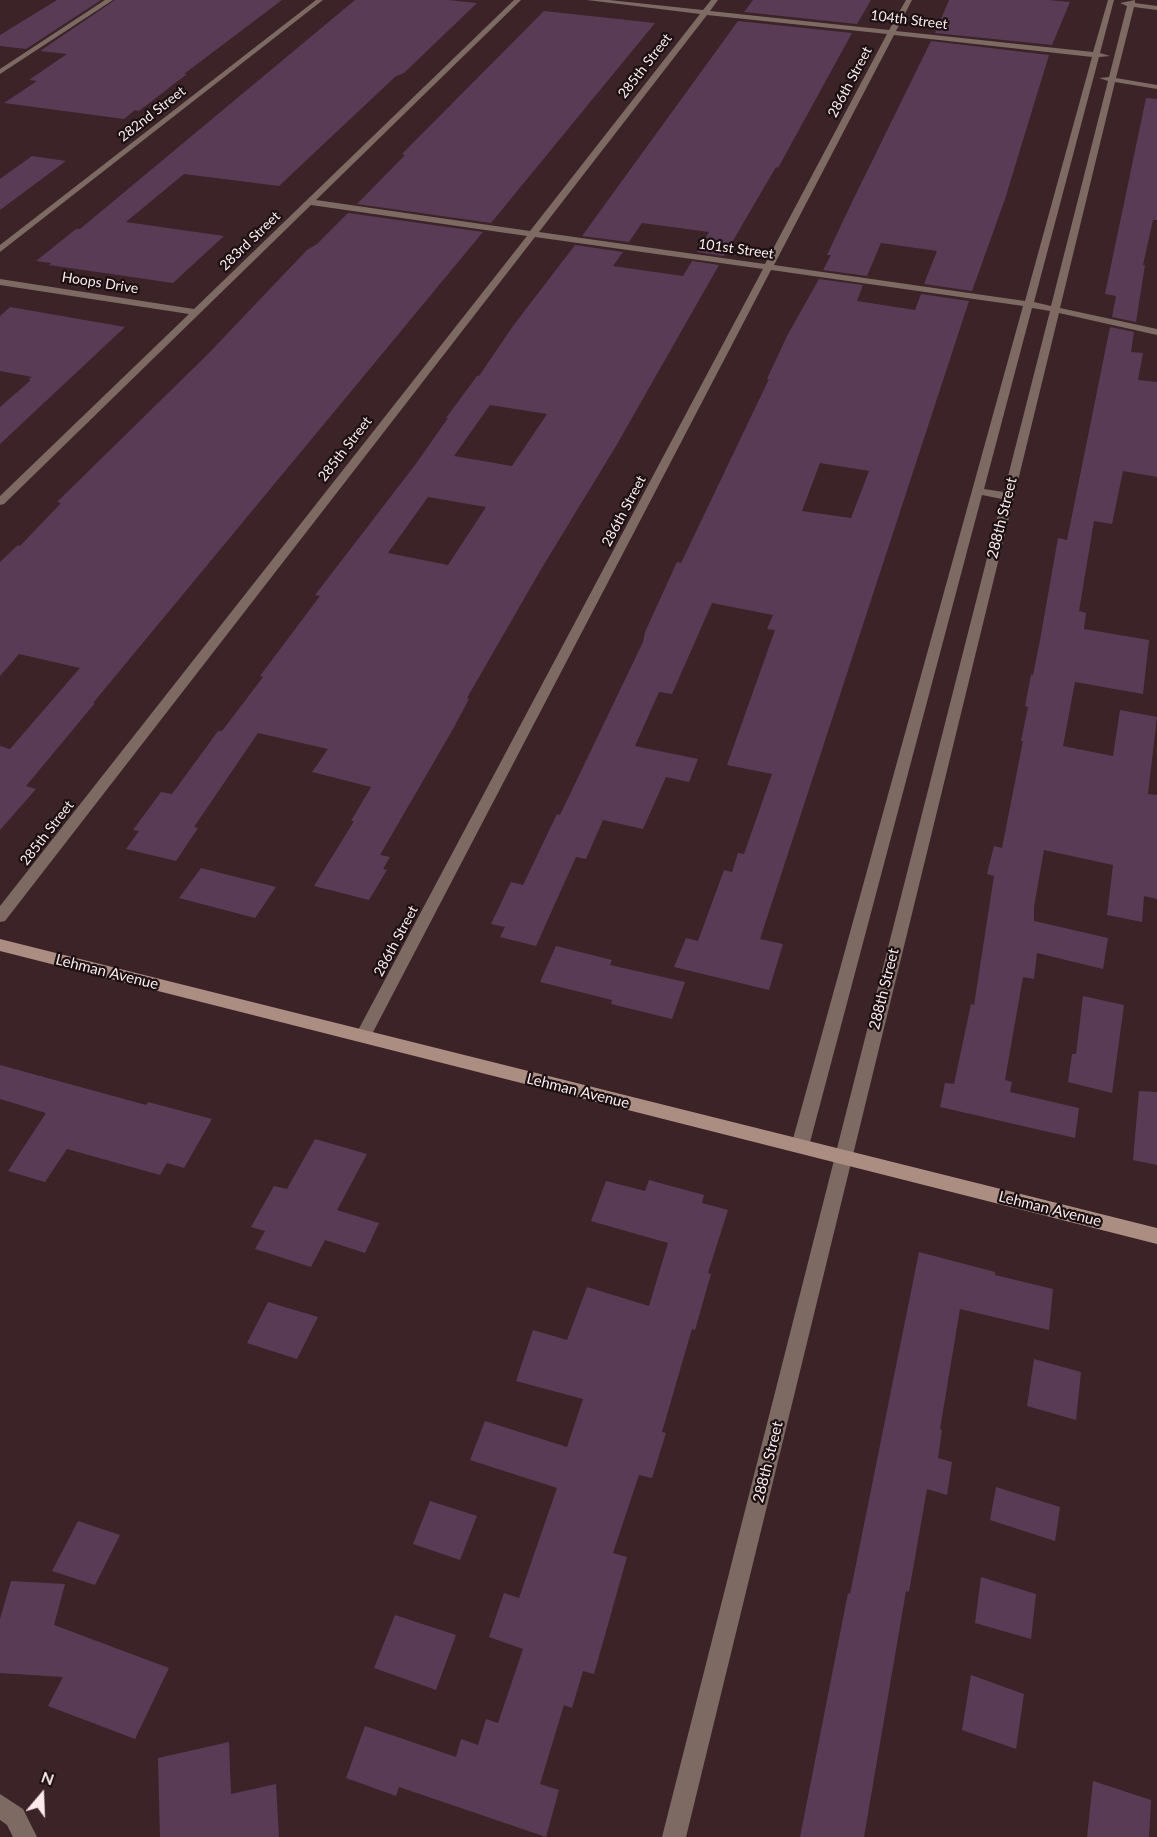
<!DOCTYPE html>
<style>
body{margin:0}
#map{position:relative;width:1157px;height:1837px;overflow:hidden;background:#3b2328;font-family:Lato,sans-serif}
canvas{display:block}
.north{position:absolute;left:12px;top:1765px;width:60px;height:60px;-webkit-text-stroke:4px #1b1012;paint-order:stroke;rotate:19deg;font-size:16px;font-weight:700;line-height:24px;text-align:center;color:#fceaed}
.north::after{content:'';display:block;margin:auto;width:21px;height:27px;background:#fceaed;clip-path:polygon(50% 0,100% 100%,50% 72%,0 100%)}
</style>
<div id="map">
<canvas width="1157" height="1837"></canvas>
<div class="north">N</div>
</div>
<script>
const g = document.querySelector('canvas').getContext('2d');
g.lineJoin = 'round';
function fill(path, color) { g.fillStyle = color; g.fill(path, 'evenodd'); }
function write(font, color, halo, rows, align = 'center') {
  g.font = font + ' Lato,sans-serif'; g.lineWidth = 4.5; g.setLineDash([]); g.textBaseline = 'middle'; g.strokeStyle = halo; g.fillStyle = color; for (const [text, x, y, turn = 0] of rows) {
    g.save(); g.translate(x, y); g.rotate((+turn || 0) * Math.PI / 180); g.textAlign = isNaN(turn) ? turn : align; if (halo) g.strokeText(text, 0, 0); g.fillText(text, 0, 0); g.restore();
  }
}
fill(new Path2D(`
 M57 0H101L26 49 0 46V35Z
 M115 0H282L184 74H187L139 111 135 110 124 119 4 103 37 81 29 80 67 54 40 51Z
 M355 0H448L477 3 404 73 396 76 279 186 184 174 126 222 224 236 173 283 49 265 51 263 36 261 76 229H80Z
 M753 0H871L857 24 744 12Z
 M949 0H1048L1070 2 1052 45 935 33Z
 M544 11 655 23 491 223 357 204 405 155 402 154Z
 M738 21 852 33 778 168 776 167 724 256 697 252 709 232 642 223 629 242 582 236Z
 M931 41 1049 55 1005 199 972 291 924 284 937 251 881 243 867 276 823 270 831 255H827L852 202Z
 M1146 98 1157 99V220H1153L1143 265H1145L1136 322 1112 317 1116 296 1105 294Z
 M32 156 66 161 0 210V179Z
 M348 213 483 232 93 703H95L26 786 36 789 0 830V746L10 749 80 668 19 654 0 676V562L18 545 20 546 61 503 57 502 208 354 307 250 317 244Z
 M575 245 623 252 613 266 683 276 692 261 719 265 616 446 540 571 467 698 469 699 453 729 380 855 390 857 383 869 387 870 369 900 314 886 354 821H351L371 787 312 772 328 749 258 733 194 827 198 828 176 861 126 849 139 831 133 830 161 792 172 794 218 731H222L263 677 260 676 320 596 315 595 415 465 448 418H446L477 376H479L513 326ZM490 405 547 414 512 466 454 456ZM428 497 486 507 448 565 388 553Z
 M819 279 863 285 857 301 915 310 921 294 969 301 760 939 783 944 769 990 674 967 686 938 698 941 724 870 732 872 738 853 744 854 772 774 727 765 775 630 767 629 773 615 712 603 672 694 659 692 635 746 698 759 689 782 666 777 643 829 603 820 586 859 576 857 536 946 500 937 505 927 491 924 511 882 523 885 557 814 560 815 643 642 645 632 677 562 681 563 769 379H767L787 336ZM820 463 869 471 851 518 802 511Z
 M10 307 125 327 0 444V407L31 380H28L32 377 0 371V316Z
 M1110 327 1134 332 1131 352 1143 353 1138 380 1157 382V477L1123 471 1112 524 1094 521 1079 611 1086 613 1084 629 1149 640 1143 694 1075 682 1063 746 1113 756 1120 710 1157 717 1148 794 1157 795V899L1144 896 1142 922 1107 915 1113 865 1044 850 1034 907V921L1108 938 1103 969 1037 953 1034 979 1023 977 1005 1080 1012 1082 1010 1092 1079 1108 1075 1138 940 1107 945 1083 954 1084 971 1004 974 1005 994 876 987 874 994 846 1002 848 1023 741H1021L1028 707 1025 706 1031 675H1033L1040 640 1058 538 1067 540Z
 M201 868 276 887 255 918 179 898Z
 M556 946 612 960 610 965 685 982 672 1019 611 1004 612 1000 540 982Z
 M1083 996 1124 1005 1112 1093 1068 1082 1072 1054H1076Z
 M0 1065 146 1105 148 1102 212 1119 184 1168 167 1163 160 1175 67 1149 45 1182 8 1171 46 1113 0 1099Z
 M1139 1091 1157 1092V1165L1133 1160Z
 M315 1139 367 1154 337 1210 379 1223 365 1253 325 1240 311 1267 255 1249 265 1231 251 1227 274 1186 287 1189Z
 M649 1180 704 1195 702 1203 728 1210 708 1273 711 1274 695 1330 692 1329 662 1432 666 1433 652 1478 639 1475 613 1553 627 1557 594 1674 583 1671 572 1708 564 1705 540 1784 559 1790 546 1837 399 1787 396 1796 346 1778 365 1726 456 1757 461 1739 478 1745 486 1719 498 1723 523 1649 489 1637 504 1593 519 1598 557 1488 470 1460 485 1421 567 1447 583 1399 516 1381 533 1330 567 1340 587 1287 649 1306 668 1243 591 1221 606 1181 645 1191Z
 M919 1252 995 1272V1275L1053 1289 1049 1330 960 1309 940 1429 942 1430 938 1458 952 1462 947 1495 927 1489 909 1592 906 1591 864 1837H800L848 1593 850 1594Z
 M268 1302 318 1317 297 1359 247 1343Z
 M1034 1359 1081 1372 1076 1420 1027 1406Z
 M996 1487 1060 1507 1055 1541 990 1520Z
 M430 1501 477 1516 460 1560 413 1544Z
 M78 1521 120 1535 95 1585 52 1571Z
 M981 1577 1036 1594 1031 1639 975 1623Z
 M11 1581 65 1584 54 1625 169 1668 135 1739 48 1706 63 1677 0 1673V1619Z
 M395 1615 456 1635 436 1690 374 1668Z
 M971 1675 1024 1694 1016 1749 962 1730Z
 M229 1742 231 1794 276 1784 279 1837H160L158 1758Z
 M1093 1781 1151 1800 1149 1837H1087Z`), '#5a3b56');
fill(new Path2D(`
 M105 0H113L0 74V69Z
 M316 0H323L0 252V245Z
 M514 0H521L316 200 530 231 700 14 587 0H609L703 10 711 0H718L710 11 889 30 906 0H912L896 31 1093 52 1108 0H1114L1100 53 1110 56 1099 57 1034 302 1051 306 1108 81 1099 78 1109 77 1127 6 1120 3 1135 0V3L1157 6V10L1134 7 1116 78 1157 85V89L1115 82 1060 308 1157 329V335L1059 313 686 1837H662L1002 499 982 495 809 1146 806 1151 800 1153 794 1151 791 1146 1023 306 771 270 371 1036 369 1040 363 1042 357 1040 355 1036 763 269 535 237 5 921 0 922V906L527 236 311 205 4 504 0 505V496L189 314 0 285V279L194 309ZM707 15 887 34 765 264 539 232ZM894 35 1092 57 1025 301 774 265ZM1032 308 1050 311 1004 492 984 489Z
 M0 1794 23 1809 37 1837H13L7 1825 0 1820Z`), '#7d6a63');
fill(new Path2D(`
 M0 939 1157 1228V1244L0 951Z`), '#ac8d82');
write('14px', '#fceaed', '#1b1012', [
 ["104th Street",909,20,7],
 ["285th Street",645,66,-52],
 ["286th Street",850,82,-62],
 ["282nd Street",152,114,-38],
 ["283rd Street",250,241,-44],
 ["101st Street",736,249,8],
 ["Hoops Drive",100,283,9],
 ["285th Street",345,449,-52],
 ["286th Street",624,511,-62],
 ["285th Street",47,833,-52],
 ["286th Street",396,941,-62]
]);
write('15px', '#fceaed', '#1b1012', [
 ["288th Street",1002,518,-76],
 ["Lehman Avenue",107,972,14],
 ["288th Street",884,989,-76],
 ["Lehman Avenue",578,1091,14],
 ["Lehman Avenue",1050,1209,14],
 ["288th Street",768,1462,-76]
]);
</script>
